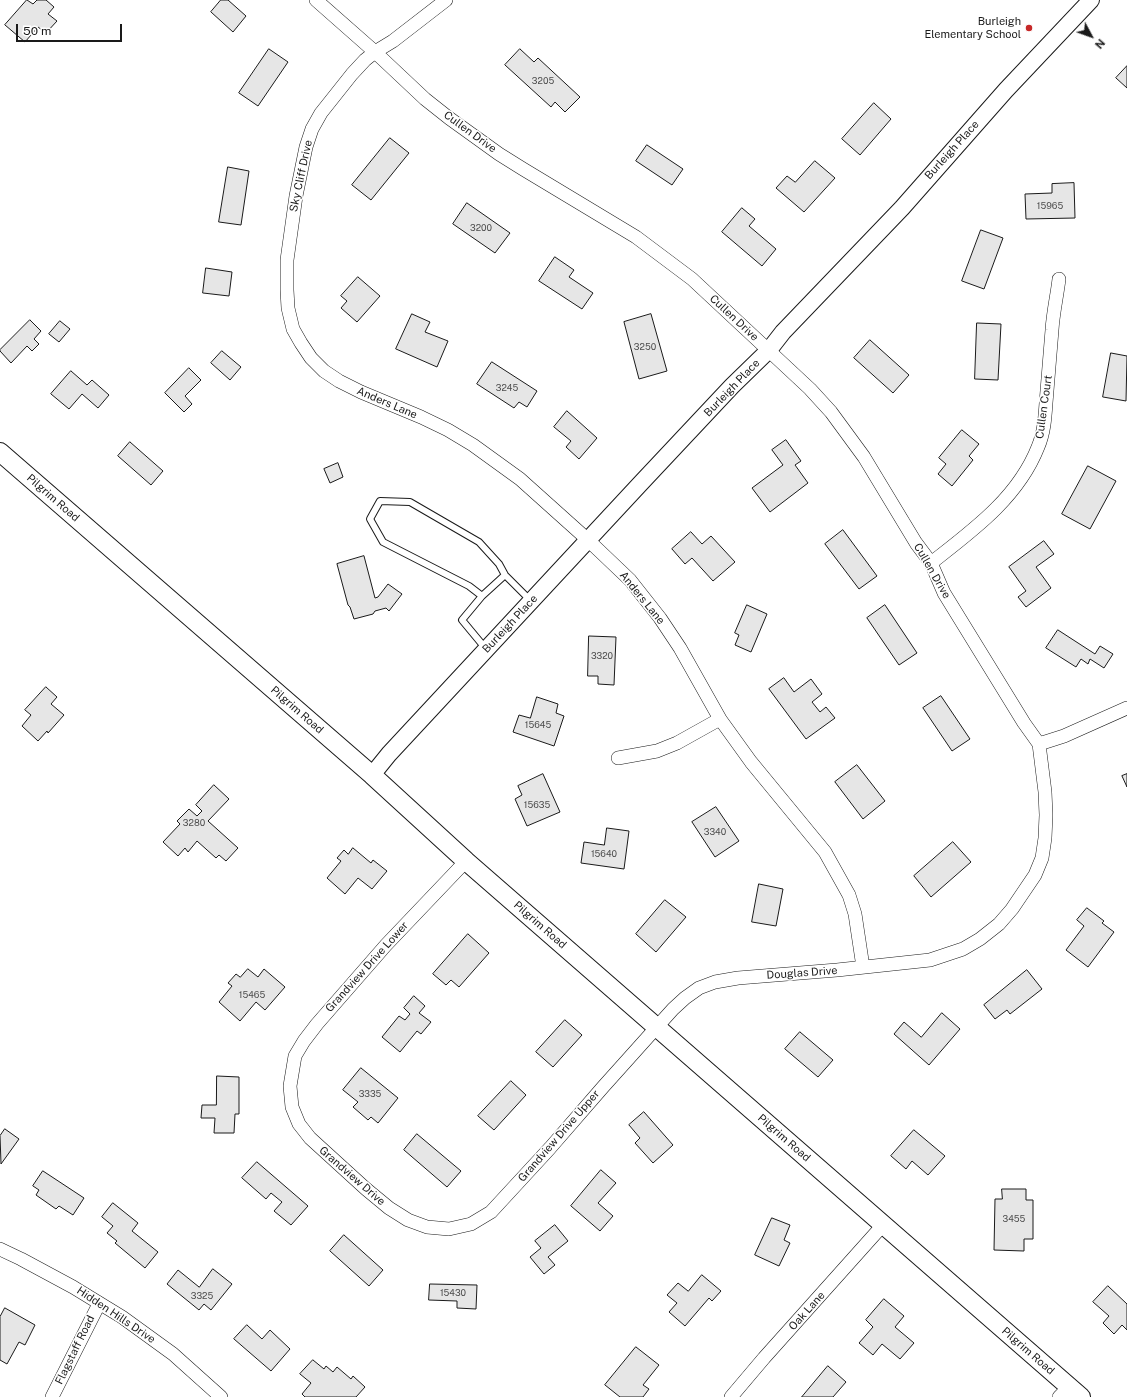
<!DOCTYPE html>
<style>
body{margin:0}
#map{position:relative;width:1127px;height:1397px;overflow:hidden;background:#fff;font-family:"Public Sans",sans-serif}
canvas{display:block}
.north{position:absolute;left:1071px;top:16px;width:40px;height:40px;-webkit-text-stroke:3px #fff;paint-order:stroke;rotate:131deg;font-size:11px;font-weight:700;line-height:16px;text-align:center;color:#1a1a1a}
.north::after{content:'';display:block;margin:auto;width:14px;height:18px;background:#1a1a1a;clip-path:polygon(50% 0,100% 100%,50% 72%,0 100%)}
.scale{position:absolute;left:16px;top:24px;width:106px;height:18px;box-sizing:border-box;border:2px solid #1a1a1a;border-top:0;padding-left:5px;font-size:12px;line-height:14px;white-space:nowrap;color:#1a1a1a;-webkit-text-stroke:3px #fff;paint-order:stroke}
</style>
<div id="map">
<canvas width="1127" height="1397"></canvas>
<div class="north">N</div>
<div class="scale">50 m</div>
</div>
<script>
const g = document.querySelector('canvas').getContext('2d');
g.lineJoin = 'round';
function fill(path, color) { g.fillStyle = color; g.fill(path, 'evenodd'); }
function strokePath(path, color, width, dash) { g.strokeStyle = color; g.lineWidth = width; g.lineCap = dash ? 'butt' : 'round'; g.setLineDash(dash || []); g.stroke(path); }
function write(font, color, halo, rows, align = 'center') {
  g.font = font + ' "Public Sans",sans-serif'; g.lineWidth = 3; g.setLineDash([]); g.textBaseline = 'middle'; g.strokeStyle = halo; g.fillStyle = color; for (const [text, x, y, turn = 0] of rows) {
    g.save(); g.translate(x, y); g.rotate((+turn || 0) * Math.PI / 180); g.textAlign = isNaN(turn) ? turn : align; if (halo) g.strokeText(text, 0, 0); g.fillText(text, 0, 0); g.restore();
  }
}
const building = new Path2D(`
 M27 0 33 4 37 0H46L54 7 48 14 57 21 46 33 38 27 25 42 5 25Z
 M221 0H228L246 16 233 32 211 12Z
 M269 49 288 62 258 106 239 93Z
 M520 49 534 62 538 58 580 97 565 112 555 102 551 107 505 65Z
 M1127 66V88L1116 78Z
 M874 103 891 119 860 155 842 139Z
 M390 138 409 153 371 200 352 185Z
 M647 145 683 169 672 185 636 161Z
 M815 161 835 178 804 212 776 188 787 176 795 182Z
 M228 167 249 171 241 225 219 222Z
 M1074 183 1075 218 1026 219 1025 194 1052 193V184Z
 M467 203 510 233 495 253 453 224Z
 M742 208 755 219 749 226 776 249 762 266 722 232Z
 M981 230 1003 238 984 289 962 281Z
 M555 257 574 270 569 277 593 293 582 309 539 281Z
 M206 268 232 272 229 296 203 293Z
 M358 277 380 296 357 322 341 308 347 301 341 296Z
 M412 314 430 322 425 332 448 341 437 367 396 349Z
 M651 314 667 371 639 379 624 322Z
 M30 320 41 331 34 339 39 344 32 351 27 346 11 363 0 351V350Z
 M60 321 70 329 59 342 49 334Z
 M977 323 1001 324 998 380 975 379Z
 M870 340 909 375 893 393 854 358Z
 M222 351 241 367 230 380 211 363Z
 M1111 353 1127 356 1126 401 1103 397Z
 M492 362 537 391 527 407 519 402 514 408 477 384Z
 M189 368 201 380 185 396 192 404 184 412 165 393Z
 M71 371 87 385 92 380 109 395 98 408 82 394 69 409 51 394Z
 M567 411 597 438 579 459 566 447 571 441 554 427Z
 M962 430 979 444 969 456 973 460 952 486 938 474 946 464 939 458Z
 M786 440 801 461 795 465 808 483 770 512 752 488 783 465 772 450Z
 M130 442 163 471 151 485 118 456Z
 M338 463 343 477 330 483 324 469Z
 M1088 466 1116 481 1090 529 1062 514Z
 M843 530 877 576 859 589 825 544Z
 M691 532 702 544 711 536 735 562 713 581 692 558 685 564 672 549Z
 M1044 541 1054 554 1036 567 1051 588 1026 607 1018 597 1026 591 1009 567Z
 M364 556 375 598 378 597 388 584 402 594 389 611 386 608 375 611 373 614 354 619 350 607 348 605 337 564Z
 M747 605 767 614 751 652 735 645 739 635 735 633Z
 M885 605 917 653 899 665 867 618Z
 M1058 630 1095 654 1100 646 1113 654 1104 668 1090 659 1088 664 1081 659 1076 667 1046 648Z
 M589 636 616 637 614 685 598 684V676H588Z
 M784 678 794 692 811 679 822 694 812 702 820 712 826 707 835 718 806 739 769 689Z
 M46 687 57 697 51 704 64 715 48 733 47 731 38 741 22 726 31 715 25 710Z
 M941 696 970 739 952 751 923 708Z
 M537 697 558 704 556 713 564 716 554 746 513 732 519 715 530 718Z
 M857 765 885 801 863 819 835 782Z
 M543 774 560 812 527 826 515 799 522 795 518 786Z
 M1127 774V787L1122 776Z
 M214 785 229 799 208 821 238 848 226 861 219 855 216 858 197 841 188 852 185 848 178 856 163 842 180 824 177 821 189 809 197 816 202 811 196 805Z
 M716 807 739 841 715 857 692 822Z
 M607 828 629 831 624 869 581 863 584 842 604 845Z
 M953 842 971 862 931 897 914 876Z
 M353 848 371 863 373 860 387 871 372 889 358 878 345 894 327 878 341 861 337 858 344 850 348 854Z
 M759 884 783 889 776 926 752 922Z
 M665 900 686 917 656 952 636 934Z
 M1087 908 1104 921 1102 923 1114 932 1088 967 1066 950 1084 926 1077 920Z
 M468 934 489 953 459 987 451 980 446 985 433 974Z
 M248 969 258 977 264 969 285 987 265 1010 256 1002 240 1021 219 1002 232 986 228 983 236 974 240 977Z
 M1027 970 1042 989 1010 1014 1007 1010 995 1019 984 1005Z
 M414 996 425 1006 419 1013 431 1022 421 1034 417 1031 400 1052 382 1037 399 1016 405 1020 410 1014 404 1008Z
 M942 1013 960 1029 929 1065 894 1034 904 1022 921 1037Z
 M565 1020 582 1035 553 1067 536 1052Z
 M800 1032 833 1060 818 1077 785 1049Z
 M361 1068 398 1098 378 1123 371 1117 368 1120 353 1107 358 1102 343 1090Z
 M217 1076 239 1077V1114H235L234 1133H214L215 1118H201L202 1105H216Z
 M511 1081 526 1095 494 1130 478 1116Z
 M644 1112 673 1145 653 1163 635 1143 640 1138 629 1125Z
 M5 1129 19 1139 1 1164 0 1136Z
 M914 1130 945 1156 928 1175 912 1161 906 1169 891 1156Z
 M417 1134 461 1171 447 1187 404 1150Z
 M257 1162 308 1206 291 1225 274 1211 282 1202 271 1193 266 1199 242 1178Z
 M601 1170 616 1183 598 1203 613 1216 600 1231 571 1206Z
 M43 1171 84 1198 73 1215 59 1206 56 1209 36 1195 39 1190 33 1186Z
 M1002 1189H1026V1200H1033V1239H1024V1251L994 1250 995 1199H1002Z
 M113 1203 138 1223 132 1231 158 1252 145 1268 115 1243 117 1241 107 1233 113 1226 102 1217Z
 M772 1218 790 1225 784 1240 790 1243 779 1266 755 1255Z
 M555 1225 568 1241 548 1257 555 1265 544 1274 530 1257 541 1248 535 1241Z
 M344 1235 383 1270 369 1286 330 1251Z
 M213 1269 232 1284 211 1310 204 1304 199 1310 167 1284 178 1270 199 1287Z
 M702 1275 721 1291 712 1301 709 1298 685 1326 669 1312 677 1303 667 1295 678 1283 688 1291Z
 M430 1284 477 1285 476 1309 457 1308V1301L429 1300Z
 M1108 1286 1127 1304V1330L1122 1325 1114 1334 1103 1323 1109 1316 1093 1302Z
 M884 1299 904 1316 895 1327 914 1343 900 1359 882 1344 873 1355 859 1343 873 1327 866 1320Z
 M5 1308 35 1325 25 1345 19 1342 7 1364 0 1360V1317Z
 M247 1325 262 1339 270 1330 290 1349 271 1371 234 1339Z
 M636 1347 659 1365 643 1385 649 1389 643 1397H620L605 1385Z
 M313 1360 324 1369 326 1366 333 1372 337 1367 351 1379 353 1376 365 1387 356 1397H305L302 1394 311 1383 300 1374Z
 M828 1366 846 1382 833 1397H802Z`);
fill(building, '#e6e6e6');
strokePath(building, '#1a1a1a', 1);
const service = new Path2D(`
 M482 596 505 575
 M486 649 462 620 482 596 469 586 383 542 370 519 380 501 410 502 479 542 499 564 505 575 530 600`);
const minor = new Path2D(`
 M316 0 375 52 425 99 449 118 499 154 523 169 636 237 692 279 810 389 831 412 864 457 916 543 931 563 944 593 1024 723 1039 744 1045 792 1046 815 1045 838 1042 858 1035 875 1012 909 999 924 980 939 963 949 930 960 837 970 738 978 715 982 699 988 685 998 673 1009 603 1087 550 1148 491 1212 471 1224 449 1229 427 1227 408 1220 389 1208 366 1189 310 1138 299 1124 292 1107 290 1086 295 1056 304 1041 317 1024 386 945 466 861
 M446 0 393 41 375 52 365 60 352 74 321 113 312 129 306 147 296 196 287 260V290L288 308 293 329 301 343 311 358 324 371 339 381 361 392 421 417 448 430 473 445 520 479 588 540 630 580 660 618 680 648 720 719 751 762 825 852 849 895 855 914 863 967
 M931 563C972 531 1018 498 1038 447 1044 433 1045 418 1046 403 1048 378 1050 354 1052 330 1053 313 1057 296 1059 279
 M1039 744 1064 736 1127 708
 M618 758 657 751 677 743 720 719
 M0 1249 21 1259 73 1287 122 1317 173 1354 221 1397
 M52 1397 99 1304
 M731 1397 764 1358 883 1225
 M1059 1397 1069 1387`);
const tertiary = new Path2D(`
 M372 775 389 754 640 484 732 386 769 350 783 332 902 208 1006 90 1091 0`);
const secondary = new Path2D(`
 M0 452 372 775 466 861 1081 1397`);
strokePath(service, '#1a1a1a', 8);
strokePath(minor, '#1a1a1a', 14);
strokePath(tertiary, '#1a1a1a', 18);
strokePath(secondary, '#1a1a1a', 20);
strokePath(service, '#fff', 6);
strokePath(minor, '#fff', 13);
strokePath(tertiary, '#fff', 16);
strokePath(secondary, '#fff', 18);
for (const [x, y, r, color] of [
 [1029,28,4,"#c62828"]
]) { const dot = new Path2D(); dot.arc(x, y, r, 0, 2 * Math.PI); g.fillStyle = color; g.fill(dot); strokePath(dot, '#fff', 1.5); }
write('9px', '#4d4d4d', null, [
 ["3205",543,81],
 ["15965",1050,206],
 ["3200",481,228],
 ["3250",645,347],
 ["3245",507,388],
 ["3320",602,656],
 ["15645",538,725],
 ["15635",537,805],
 ["3280",194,823],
 ["3340",715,832],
 ["15640",604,854],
 ["15465",252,995],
 ["3335",370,1094],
 ["3455",1014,1219],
 ["15430",453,1293],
 ["3325",202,1296]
]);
write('11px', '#1a1a1a', '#fff', [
 ["Burleigh",1021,22],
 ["Elementary School",1021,35]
], 'right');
write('11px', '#1a1a1a', '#fff', [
 ["Cullen Drive",470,132,36],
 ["Burleigh Place",952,150,-48],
 ["Sky Cliff Drive",301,176,-78],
 ["Cullen Drive",734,318,43],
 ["Burleigh Place",732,388,-46],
 ["Anders Lane",387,403,23],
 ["Cullen Court",1044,407,-82],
 ["Pilgrim Road",53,498,41],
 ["Cullen Drive",932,571,60],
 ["Anders Lane",642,598,51],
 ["Burleigh Place",510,624,-47],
 ["Pilgrim Road",297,710,41],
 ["Pilgrim Road",540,925,41],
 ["Grandview Drive Lower",367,967,-48],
 ["Douglas Drive",802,973,-4],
 ["Grandview Drive Upper",559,1136,-49],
 ["Pilgrim Road",784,1138,41],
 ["Grandview Drive",352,1176,41],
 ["Oak Lane",807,1311,-48],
 ["Hidden Hills Drive",116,1315,34],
 ["Flagstaff Road",75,1350,-64],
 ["Pilgrim Road",1028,1351,41]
]);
</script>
